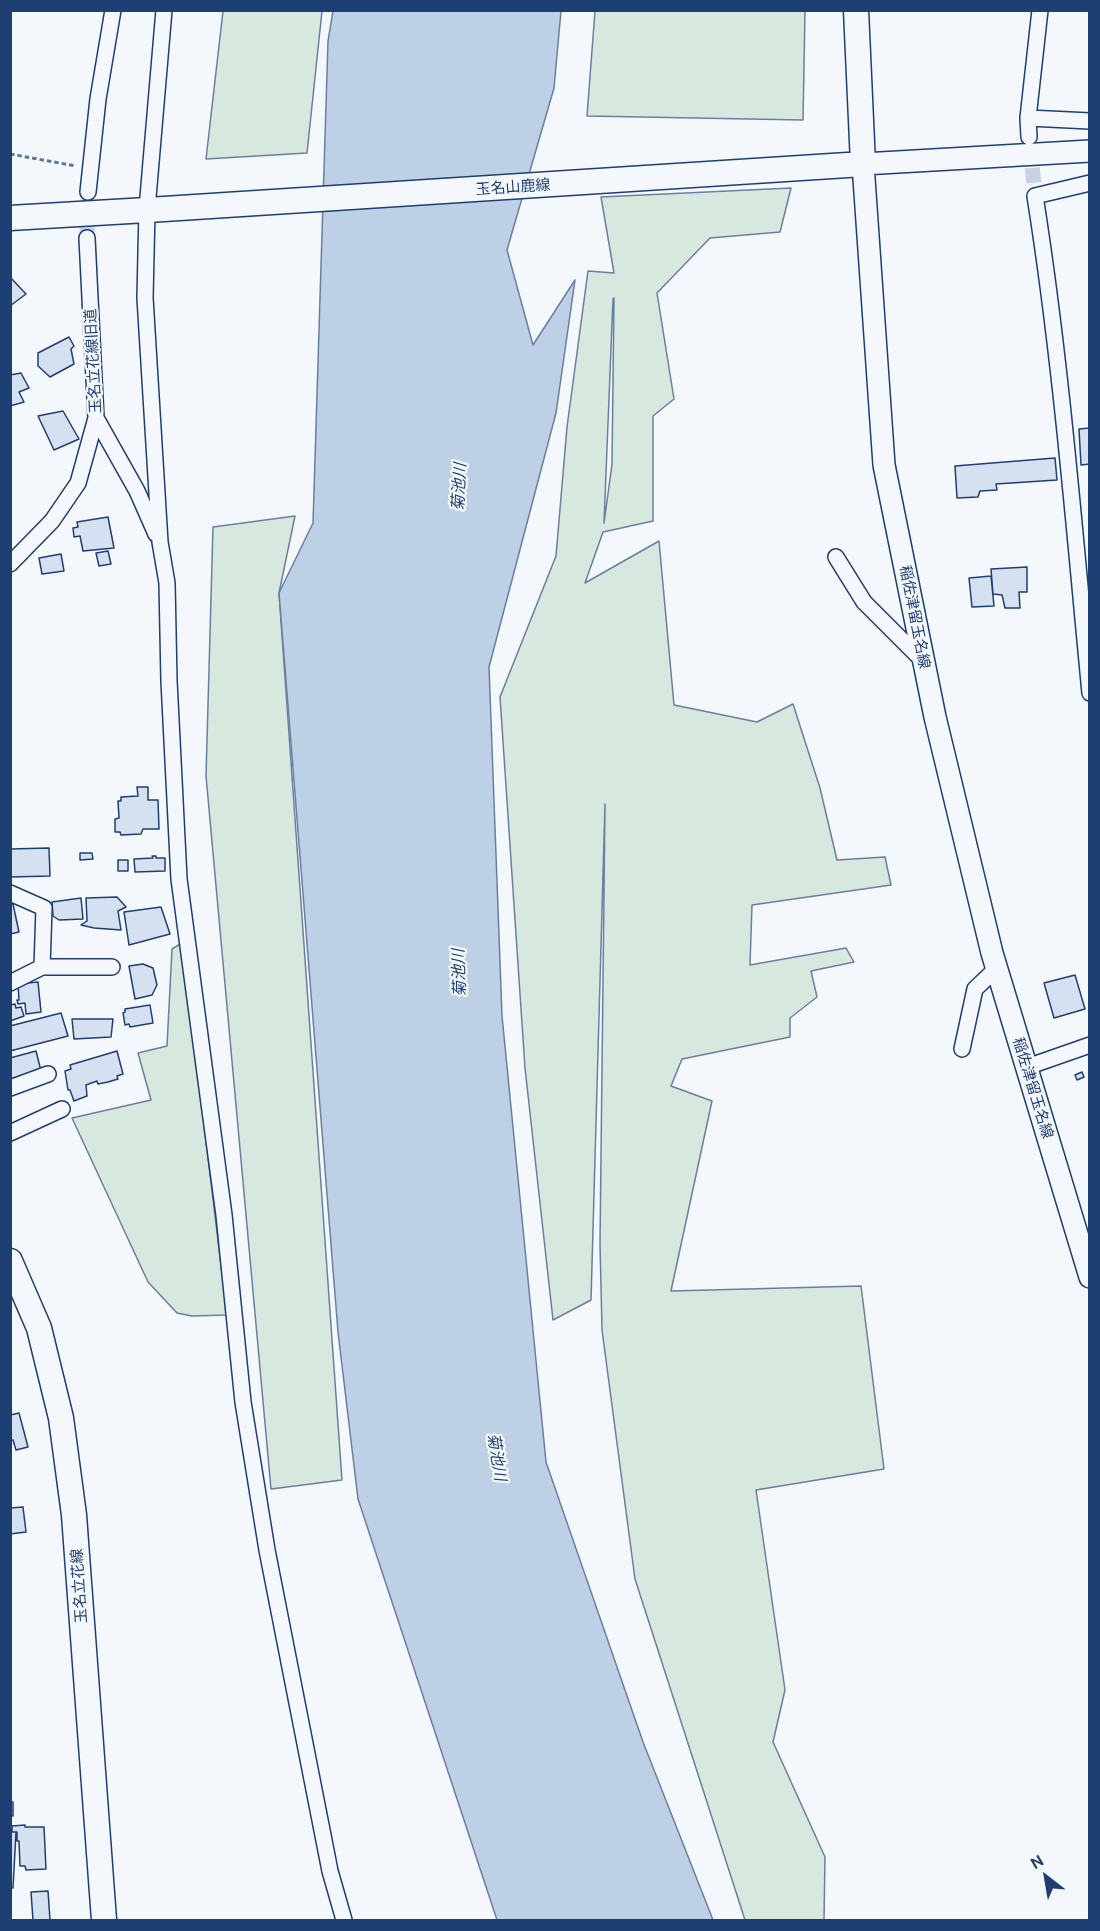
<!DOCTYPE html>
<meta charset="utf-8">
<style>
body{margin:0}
#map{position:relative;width:1100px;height:1931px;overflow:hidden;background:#f4f7fb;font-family:Ubuntu,sans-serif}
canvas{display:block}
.frame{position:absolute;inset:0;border:12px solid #1d3f73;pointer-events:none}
.north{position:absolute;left:1016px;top:1847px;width:60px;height:60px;-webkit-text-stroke:4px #f4f7fb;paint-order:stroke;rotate:329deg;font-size:16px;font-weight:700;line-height:24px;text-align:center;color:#1d3f73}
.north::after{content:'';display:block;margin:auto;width:21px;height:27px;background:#1d3f73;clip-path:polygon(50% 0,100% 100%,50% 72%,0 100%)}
</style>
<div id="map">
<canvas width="1100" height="1931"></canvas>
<div class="frame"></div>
<div class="north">N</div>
</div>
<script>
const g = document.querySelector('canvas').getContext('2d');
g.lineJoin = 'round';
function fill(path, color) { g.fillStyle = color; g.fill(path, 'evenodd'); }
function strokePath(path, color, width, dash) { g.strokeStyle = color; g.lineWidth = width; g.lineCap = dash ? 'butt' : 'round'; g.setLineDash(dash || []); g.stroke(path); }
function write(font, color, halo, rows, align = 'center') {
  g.font = font + ' Ubuntu,"Noto Sans JP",sans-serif'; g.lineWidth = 4.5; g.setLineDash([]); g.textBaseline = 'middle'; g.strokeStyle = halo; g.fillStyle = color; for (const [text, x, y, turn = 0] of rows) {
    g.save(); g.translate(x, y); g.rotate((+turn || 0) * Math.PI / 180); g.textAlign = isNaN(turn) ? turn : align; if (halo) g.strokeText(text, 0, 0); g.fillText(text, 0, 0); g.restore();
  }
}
const green = new Path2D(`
 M223 11H322L307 153 206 159Z
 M595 11H805L803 120 587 116Z
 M791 188 780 232 710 238 657 293 674 399 653 416V521L603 532 585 583 659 541 674 705 757 722 793 704 820 788 837 860 885 857 891 885 752 905 750 965 846 948 854 962 811 971 817 997 790 1018V1037L682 1059 671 1086 712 1101 671 1291 861 1286 884 1469 756 1490 785 1690 773 1742 825 1857 824 1920H745L635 1579 602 1330 600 1244 605 804 591 1300 553 1320 525 1068 500 697 556 556 567 427 588 271 614 273 601 197ZM614 298 612 464 604 523 613 299Z
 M295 516 279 593 342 1480 271 1489 206 776 213 527Z
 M182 943 227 1315 192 1316 177 1313 148 1282 72 1118 151 1100 138 1053 167 1046 172 949Z`);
fill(green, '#d7e8df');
strokePath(green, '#687fa3', 1.5);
const water = new Path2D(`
 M333 11H561L554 88 507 250 533 345 575 280 556 413 489 667 502 1016 546 1462 643 1742 713 1920H497L358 1499 338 1332 279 593 313 523 328 41Z`);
fill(water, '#bed0e5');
strokePath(water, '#687fa3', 1.5);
const building = new Path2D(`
 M10 277 26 294 10 306Z
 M69 337 74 346 71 349 74 364 50 377 38 366V353Z
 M21 373 29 388 19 392 24 402 10 406V375Z
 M63 411 79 439 54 450 38 416Z
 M1090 428V464L1081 465 1079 429Z
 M1055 458 1057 480 996 484 997 490 980 491 978 497 957 498 955 466Z
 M108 517 114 548 83 551 80 536 74 537 73 528 78 527 77 522Z
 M108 551 111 564 99 566 96 553Z
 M61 554 64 571 42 574 39 558Z
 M1027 567V592H1019L1020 608H1005L1002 595 993 594 991 569Z
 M991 576 994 606 972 607 969 578Z
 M137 787H148V800H158L159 829H143L141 834 121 835 120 832H115V819L119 818 118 801H121V797L138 796Z
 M49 848 50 876 10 877V849Z
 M80 853H92L93 859 80 860Z
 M152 856H156V858H165V871L135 872 134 859 153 858Z
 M118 860H128V871H118Z
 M117 897 126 907 118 911 121 930 94 928 81 925 87 921 86 898Z
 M81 898 83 919 59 920 53 916 52 902Z
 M10 904H13L19 932 10 934Z
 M161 907 170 934 129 945 124 912Z
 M143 964 153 968 157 985 152 995 135 999 129 966Z
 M1075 975 1085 1009 1054 1018 1044 983Z
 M38 982 41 1012 26 1014 25 1003 18 1004 17 1000H19L18 984Z
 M15 1004 16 1008 21 1007 24 1016 10 1021V1005Z
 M150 1005 153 1023 130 1027 129 1024 125 1025 123 1013 125 1012V1009Z
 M61 1013 68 1036 10 1051V1026Z
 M72 1019H113L111 1037 74 1039Z
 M36 1051 41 1071 10 1079V1058Z
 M117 1051 123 1074 117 1076 118 1079 108 1082 98 1084 97 1081 86 1085 87 1096 74 1101 70 1090H68L65 1071 71 1069 70 1065Z
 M1082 1072 1084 1077 1077 1080 1075 1075Z
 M19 1413 28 1447 16 1450 13 1440H10V1415Z
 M23 1507 26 1532 10 1534V1508Z
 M10 1802H13V1816H10Z
 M25 1825V1827H44L46 1869 26 1870 25 1866H20L19 1841H17V1832H12V1826Z
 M10 1832H16L13 1888H10Z
 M48 1891 50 1920H33L31 1892Z`);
fill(building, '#d5e0f0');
strokePath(building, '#1d3f73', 1.5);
strokePath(new Path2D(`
 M1030 145 1035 196
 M87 238 88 192`), '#c9d2e0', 15, [15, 8]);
const street = new Path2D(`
 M164 10 147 209 145 298 160 542 167 583 169 681 179 879 224 1215 243 1402 267 1550 330 1871 344 1920
 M1028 118 1090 121
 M1029 137 1028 118 1040 10
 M1090 183 1035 196C1061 360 1074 527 1090 693
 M88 192 98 99 113 10
 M96 418 137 491 156 534
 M836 557 864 602 924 662
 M10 564 52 521 78 483 96 418 87 238
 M10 893 44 908 42 967 10 983
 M42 967H112
 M962 1049 975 989 997 968
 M1027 1067 1090 1045
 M10 1088 48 1074
 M10 1133 62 1109`);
const secondary = new Path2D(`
 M1090 151 863 164 884 465 935 717 992 953 1090 1277`);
const primary = new Path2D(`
 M10 218 164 209 863 164 856 10
 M10 1261 39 1328 61 1418 74 1515 104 1920`);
strokePath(street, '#1d3f73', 18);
strokePath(secondary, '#1d3f73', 24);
strokePath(primary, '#1d3f73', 27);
strokePath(new Path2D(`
 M10 154 76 166`), '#5e769c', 3, [4.5, 3]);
strokePath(street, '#f4f7fb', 15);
strokePath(secondary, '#f4f7fb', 21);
strokePath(primary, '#f4f7fb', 24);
write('15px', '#1d3f73', '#f4f7fb', [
 ["玉名山鹿線",513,187,-4],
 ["玉名立花線旧道",93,361,-93],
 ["稲佐津留玉名線",915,617,79],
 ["稲佐津留玉名線",1033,1088,73],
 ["玉名立花線",79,1586,-94]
]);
write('italic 16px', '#1d3f73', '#f4f7fb', [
 ["菊池川",459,487,-87],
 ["菊池川",459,973,-92],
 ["菊池川",497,1457,81]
]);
</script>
